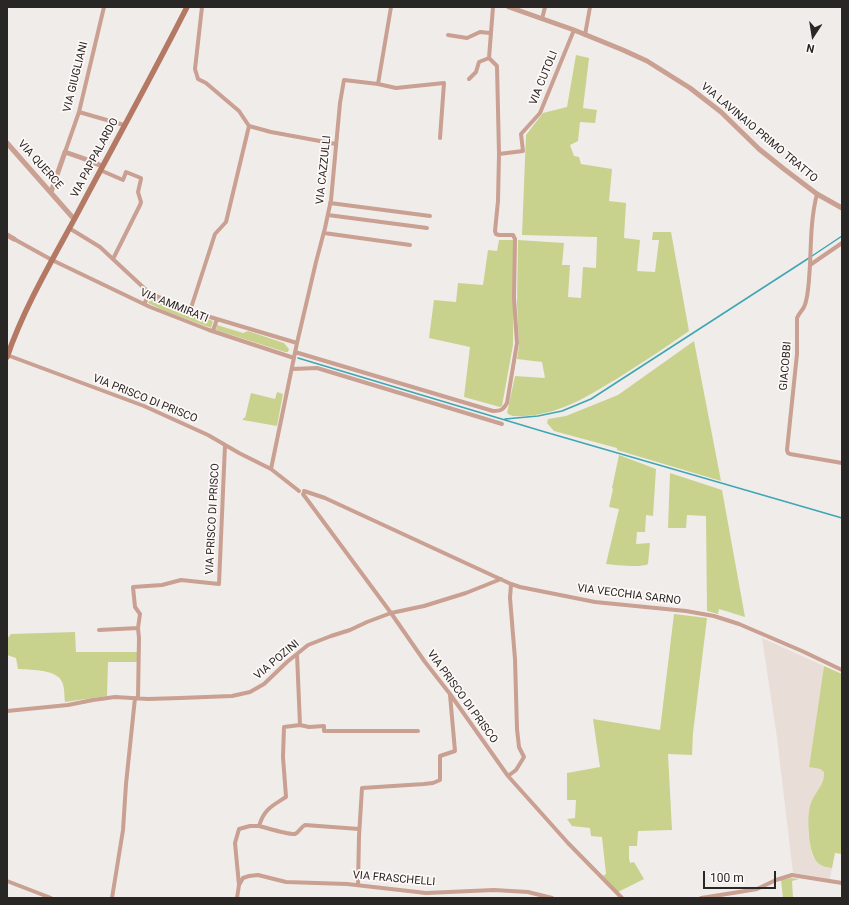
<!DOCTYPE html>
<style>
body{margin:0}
#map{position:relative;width:849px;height:905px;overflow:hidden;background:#f0ecea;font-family:Roboto,sans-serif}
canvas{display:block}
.frame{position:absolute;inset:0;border:8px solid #292726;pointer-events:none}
.north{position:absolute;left:793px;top:16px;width:40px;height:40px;-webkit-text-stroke:3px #fef9f7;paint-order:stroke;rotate:192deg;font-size:11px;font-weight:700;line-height:16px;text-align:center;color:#292726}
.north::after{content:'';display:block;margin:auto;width:14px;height:18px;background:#292726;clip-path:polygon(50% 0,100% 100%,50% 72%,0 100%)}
.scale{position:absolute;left:703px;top:871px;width:73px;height:18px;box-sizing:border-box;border:2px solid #292726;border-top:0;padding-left:5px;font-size:12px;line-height:14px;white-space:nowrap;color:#292726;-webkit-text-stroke:3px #fef9f7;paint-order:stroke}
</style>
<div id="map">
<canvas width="849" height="905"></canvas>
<div class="frame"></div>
<div class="north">N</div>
<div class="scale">100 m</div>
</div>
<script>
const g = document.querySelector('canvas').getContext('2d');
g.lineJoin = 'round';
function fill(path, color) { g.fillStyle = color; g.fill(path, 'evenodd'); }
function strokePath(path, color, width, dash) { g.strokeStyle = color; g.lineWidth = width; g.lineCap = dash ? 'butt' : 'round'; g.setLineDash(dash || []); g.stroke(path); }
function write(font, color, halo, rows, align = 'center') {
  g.font = font + ' Roboto,sans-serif'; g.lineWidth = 3.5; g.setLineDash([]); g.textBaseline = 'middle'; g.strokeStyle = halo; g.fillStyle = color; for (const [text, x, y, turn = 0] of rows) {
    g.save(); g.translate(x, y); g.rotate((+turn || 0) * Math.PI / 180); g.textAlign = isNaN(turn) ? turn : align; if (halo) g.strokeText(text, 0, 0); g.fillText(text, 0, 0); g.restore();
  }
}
fill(new Path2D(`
 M762 638 824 666 809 766 820 769 824 772V777L809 814 808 832 812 855 817 863 823 866 832 868 830 879 793 873 777 738Z`), '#e9ddd7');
fill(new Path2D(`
 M576 55 589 58 583 108 597 110 595 123 580 122 578 141 570 145 574 156 579 157 581 164 612 169 609 201 626 203 624 238 640 240 637 271 655 272 659 240H652L653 232H671L689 331C666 347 642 363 618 378 585 398 554 418 513 416L510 415 507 413 515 376 545 378 542 362 517 359 519 346 517 303 518 240 564 243 562 265H570L568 297 581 298 583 267 596 268 597 237 522 235 526 135 543 113 567 107Z
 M499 240H514L513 345 502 406 500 407 464 397 470 347 429 338 434 300 456 302 458 283 483 285 488 250 497 251Z
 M152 296 179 309 213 321 211 328 165 311 148 303Z
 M217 325 243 333 248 331 284 343 289 349 288 352H285L216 330Z
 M694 341 721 481 617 450V448L554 431 547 423 548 419 566 416 618 395Z
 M277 392 283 394 277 426 243 420V418H245L251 393 275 399Z
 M619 455 656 469 653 516 646 515 645 532H637L636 544 650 543 648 564C641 568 616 565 606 564L619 509 609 507 613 489 612 488Z
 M670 473 722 490 745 617 719 609 718 614 707 611 706 516 687 515 686 528H668Z
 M674 614 707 618 693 733 692 755 668 754 672 830 638 831 637 846H629V859L630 863 634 862 644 879 618 892 603 876 606 874 602 837 591 836 590 828 572 826 567 819 575 818 576 800H567V773L600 767 593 719 660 730Z
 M75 632 76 652H137V662H108L107 696 65 702C64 695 65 686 61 680 54 669 29 670 18 669L16 658 7 655V639L11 634Z
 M824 666 842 674V854L835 853 832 868C827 867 822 867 818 863 808 855 806 815 811 803 815 792 825 784 824 772L820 769 809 767Z
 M791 878 799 879 792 881 793 898H783L781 880Z`), '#c8d28d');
strokePath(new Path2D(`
 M812 256 842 236
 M298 358 545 432 842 518
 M505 419 538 416 562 411 591 399 809 258`), '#3ea6b2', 1.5);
strokePath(new Path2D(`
 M202 7 195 69 198 79 206 83 239 111 249 126 271 132 336 144
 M542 19 545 7
 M448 35 467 38 480 32 490 33
 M585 35 590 7
 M489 58 497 66 499 154 523 151 521 134 540 113 574 30
 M469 79 476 72 479 62 489 58 493 7
 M378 84 391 7
 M79 112 124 125
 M65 152 79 112 104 7
 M100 170 123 180 126 172 141 178V179L138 192 141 202 140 205 113 259
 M330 203 430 216
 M328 215 427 228
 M69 228 100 247 144 288 150 293 190 311 297 343
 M324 233 410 245
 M14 239 52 260 150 307 209 330 294 358
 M842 243 810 265C809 276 809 297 804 307 802 311 799 313 797 318V354L787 450 788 453 790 454 842 463
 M810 265C811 241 811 217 817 194
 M144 304 150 293
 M190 311 215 234 226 222 249 126
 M213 331 217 319
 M295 352 493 411C501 411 503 410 507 403L517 343 514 298 515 239 513 235H499L496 234 495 231 498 201 499 154
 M7 355 144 406 208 435 239 453 271 469 299 491
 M292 369 317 368 502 424
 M271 469 297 343 316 262 325 228 331 200 340 103 344 80 378 84 396 88 444 83 440 138
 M304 491 325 498 511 584 520 587 595 602 686 611 714 616 739 624 802 651 842 670
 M303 494 391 613 425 662 450 694 508 776 568 843 622 898
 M138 628 140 614 135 607 133 587 162 585 181 580 219 584 225 445
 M99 630 138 628 139 638 138 698
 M7 711 68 705 93 700 115 697 148 699 180 698 232 696 250 692 264 684 287 662 308 645 331 636 350 630 367 622 391 613 424 606 466 593 501 579
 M300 725 309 727 324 726V731H418
 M508 776 516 770 524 757 519 747 517 729 515 659 510 598 511 584
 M259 826C267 828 289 835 295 834 298 833 301 827 305 825L359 829
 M7 881 51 898
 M239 885 243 878 249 876 258 875 286 882 347 884 426 893 494 890 528 892 552 898
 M358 885 359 836 362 788 424 784 433 783 440 780V756L455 751 450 695
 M112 898 123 830 126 784 135 698
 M237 898 239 885 235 843 239 829 250 826H259C264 809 272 806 286 797L283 757 284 727 300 725 297 654
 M701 898 739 892 757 889 776 880 792 875 842 883`), '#c9a091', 4);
strokePath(new Path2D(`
 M509 7 574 30 623 50 647 61 690 88 721 112 759 149 784 169 817 194 842 208
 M7 143 74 219
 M51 192 65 152 85 159 102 166
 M7 235 14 239`), '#c9a091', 5);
strokePath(new Path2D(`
 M7 357C24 308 50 264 75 218 112 148 151 78 187 7`), '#b47964', 5.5);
write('11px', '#292726', '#fef9f7', [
 ["VIA GIUGLIANI",76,77,-76],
 ["VIA CUTOLI",544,78,-68],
 ["VIA LAVINAIO PRIMO TRATTO",759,133,40],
 ["VIA PAPPALARDO",95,158,-62],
 ["VIA QUERCE",40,165,48],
 ["VIA CAZZULLI",324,170,-84],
 ["VIA AMMIRATI",174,306,22],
 ["GIACOBBI",786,366,-85],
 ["VIA PRISCO DI PRISCO",145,399,22],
 ["VIA PRISCO DI PRISCO",213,519,-87],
 ["VIA VECCHIA SARNO",629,595,7],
 ["VIA POZINI",277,660,-40],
 ["VIA PRISCO DI PRISCO",462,697,54],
 ["VIA FRASCHELLI",394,879,5]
]);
</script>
